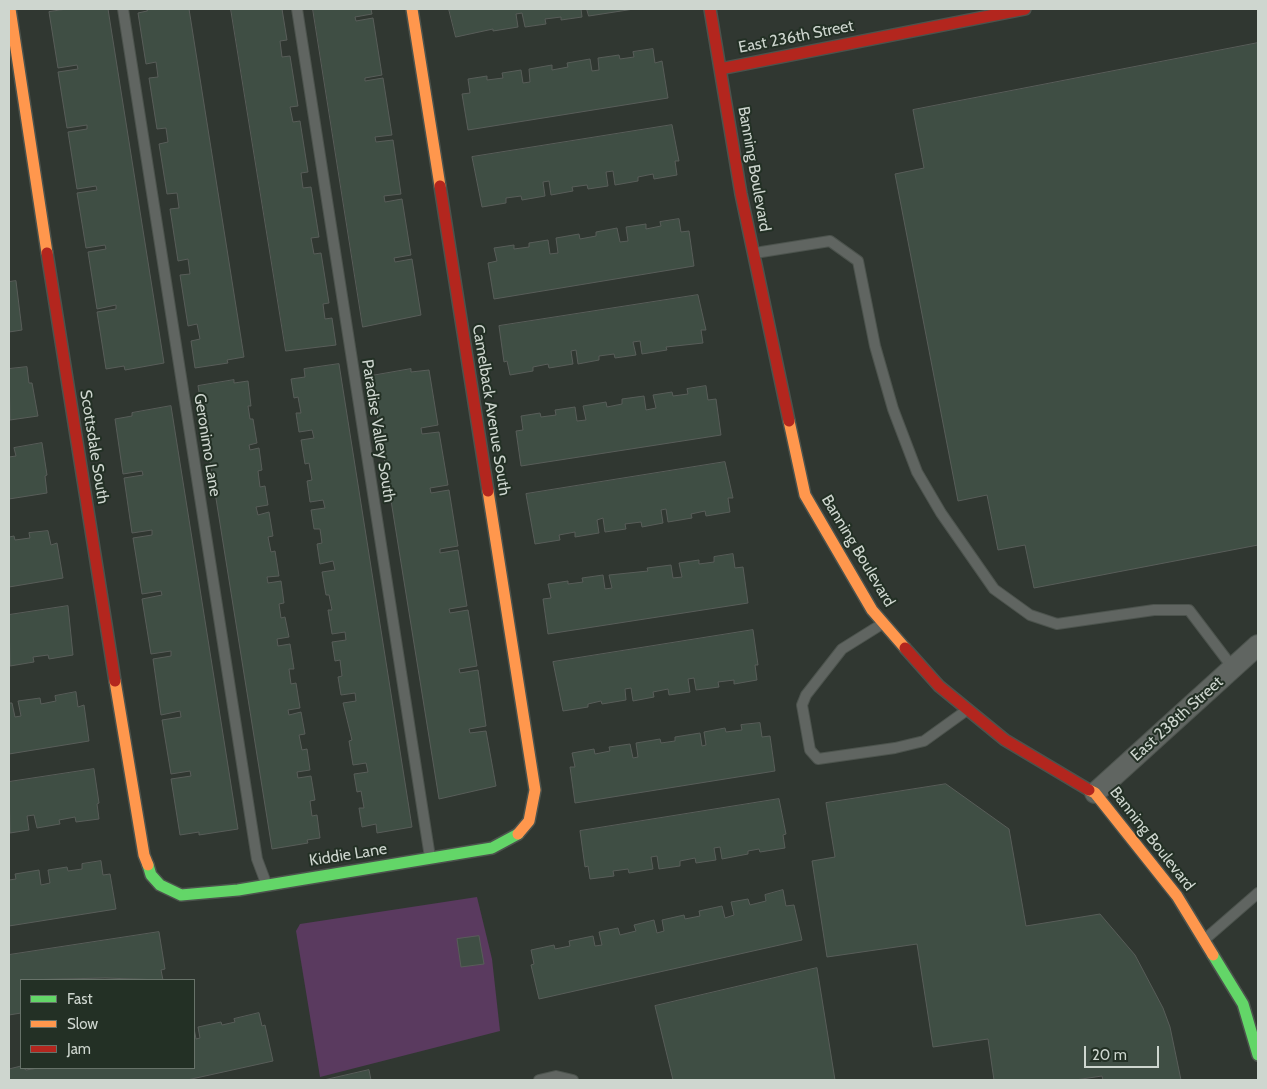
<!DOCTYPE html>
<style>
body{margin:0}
#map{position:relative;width:1267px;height:1089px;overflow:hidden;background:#303731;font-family:Cabin,sans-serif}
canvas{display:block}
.frame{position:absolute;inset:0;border:10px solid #ced6cf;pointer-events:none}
.legend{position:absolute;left:20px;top:979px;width:175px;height:90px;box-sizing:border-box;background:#233025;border:1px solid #677269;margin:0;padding:6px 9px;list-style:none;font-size:15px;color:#ced6cf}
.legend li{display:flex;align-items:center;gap:10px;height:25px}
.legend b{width:25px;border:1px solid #677269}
.scale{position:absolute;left:1084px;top:1046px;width:75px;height:22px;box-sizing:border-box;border:2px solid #ced6cf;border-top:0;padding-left:6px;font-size:15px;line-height:18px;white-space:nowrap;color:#ced6cf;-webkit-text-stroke:4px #233025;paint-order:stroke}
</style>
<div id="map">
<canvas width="1267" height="1089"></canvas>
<div class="frame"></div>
<ul class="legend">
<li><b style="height:6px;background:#63d668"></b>Fast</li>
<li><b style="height:6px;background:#ff974d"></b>Slow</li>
<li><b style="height:6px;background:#b3261e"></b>Jam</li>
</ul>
<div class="scale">20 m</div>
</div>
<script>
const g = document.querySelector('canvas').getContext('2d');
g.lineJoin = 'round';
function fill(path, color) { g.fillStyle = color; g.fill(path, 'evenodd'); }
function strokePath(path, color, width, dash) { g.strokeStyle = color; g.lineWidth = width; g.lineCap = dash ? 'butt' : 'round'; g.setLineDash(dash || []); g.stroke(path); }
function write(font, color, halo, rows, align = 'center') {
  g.font = font + ' Cabin,sans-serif'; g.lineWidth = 4; g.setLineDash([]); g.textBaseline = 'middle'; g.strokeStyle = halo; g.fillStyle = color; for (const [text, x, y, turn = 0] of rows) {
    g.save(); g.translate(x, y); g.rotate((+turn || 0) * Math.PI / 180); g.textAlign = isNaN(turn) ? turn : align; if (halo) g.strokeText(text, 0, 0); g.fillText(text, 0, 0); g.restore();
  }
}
fill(new Path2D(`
 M477 897 492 959 500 1031 320 1077 296 931 300 924Z`), '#5a3a5f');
const building = new Path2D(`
 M67 9H108L164 363 125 370 124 366 106 369 97 312 116 309V305L97 309 88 252 106 249 105 245 86 248 77 193 97 190 96 186 77 189 68 132 87 129V125L67 128 58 72 78 69 77 65 58 68 49 12Z
 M147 9H189L244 357 227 360 228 363 195 368 191 341 200 339 197 324 188 326 180 275 190 274 188 259 178 261 170 209 179 208 177 193 167 194 159 144 168 142 166 128 157 129 149 78 158 77 156 62 146 64 138 13 147 11Z
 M231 9H282L287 40 280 41 282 57 290 56 298 106 290 107 293 122 300 121 308 172 301 173 303 188 311 187 319 237 311 238 314 254 321 253 329 303 323 304 325 319 332 318 336 345 286 351Z
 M313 9H371L372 14 355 17 356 21 373 18 382 75 365 78V81L383 78 392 135 375 137 376 142 393 140 401 194 384 196 385 202 402 199 411 255 394 258 395 262 412 259 421 315 363 327Z
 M449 9H581L582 17 561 20V17L545 19 546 24 525 27 522 13 516 14 518 27 493 31V29L456 37Z
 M587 9H634L589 16Z
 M1258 43V545L1034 588 1025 545 998 550 987 495 958 501 895 174 924 168 913 110Z
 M653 49 655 63 662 61 668 98 468 130 462 94 470 93 468 79 487 76V80L503 78 502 73 521 70 523 83 530 82 529 69 552 65V70L568 67 567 63 590 59 592 71 599 70 598 58 619 55 620 59 634 57 633 52Z
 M672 125 679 161H675L677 175 654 179 653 174 638 177V181L615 185 613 171 606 172 608 186 588 189 587 185 572 187 573 191 551 195 549 181 543 182 545 196 522 200 521 196 506 198V203L482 207 472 157Z
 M679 219 681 232 689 231 694 266 494 299 488 263 497 261 494 248 514 245V249L529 247V243L548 240 550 254 558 253 556 238 579 234 580 239 596 236V232L617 228 620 242 628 241 626 227 646 224V229L661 226 660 222Z
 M16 281 22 330 9 332V282Z
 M698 295 706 330H701L703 343 666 347 667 350 642 354 640 341 633 342 636 355 615 358 614 354 599 356V360L578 364 576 350 571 351 573 364 549 368 548 364 533 367V371L510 375 507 361 504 362 499 326Z
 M339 364 412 827 377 833 376 824 362 827 359 808H364L361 791 357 792 354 774 368 772 366 763 353 765 349 741 352 740 343 703 356 701 355 693 341 695 338 677 342 676 340 660 335 661 332 642 346 640 345 632 332 634 328 610H332L329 595H326L322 572 335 570 333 561 320 564 317 544 322 543 320 529H314L311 510 325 508 323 500 310 502 307 481 312 480 309 463 305 464 301 440 314 438 312 430 299 432 296 413H301L298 397 294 398 291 379 305 377 304 369Z
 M27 367 29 383H32L38 416 10 420 9 369Z
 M411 369V372L429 370 438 425 421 428 422 434 439 432 448 485 430 488 431 493 449 490 458 546 440 549V553L458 550 467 606 449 609 450 613 468 610 477 666 459 669 460 673 478 670 486 726 469 729 470 733 486 731 496 786 439 799 371 376Z
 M234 380V383L248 381 251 406H248L250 419H253L257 443 249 445 250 450 259 448 262 470 258 471 260 487 265 486 268 505 256 507 258 515 269 512 273 536 268 537 271 552 275 551 279 576 267 577 268 583 281 581 284 603 279 604 281 618 285 617 289 637 277 639 278 646 290 644 294 669H289L291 684 296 683 300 708 288 710 289 715 301 712 305 734 299 735 302 750 307 749 310 770 297 772 298 778 311 776 315 800 310 801 312 816 317 815 320 838 307 840 308 843 272 849 198 386Z
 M706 386 708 400 716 399 721 435 521 466 516 431 523 430 521 416 540 413 541 417 556 415 555 410 575 407 577 421 586 420 583 406 606 402 607 407 622 404V399L644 396 646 410 656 408 653 395 672 392 673 396 688 394 687 389Z
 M171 406 238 829 199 835V832L180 835 171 779 191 776 190 771 171 774 162 720 181 717 180 711 161 715 153 659 171 656V651L151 654 142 599 162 595 161 591 142 594 133 538 152 535V530L132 533 124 478 143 475 142 471 123 474 115 419 132 416V413Z
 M42 443 47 475 45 476 47 493 9 499V457L16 456 14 448Z
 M725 462 733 498H728L730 512 706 516 705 511 691 514 692 518 668 522 666 509 661 510 663 523 642 527 641 522 625 524 626 529 605 532 603 518 597 520 599 533 575 537V532L559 535 560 540 535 544 526 494Z
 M48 531 51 545 57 543 63 578 9 587V537L14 536 15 540 30 538 29 533Z
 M733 554 735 568 743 567 748 603 548 634 543 599 551 598 548 584 568 581V584L583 582 582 578 603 575 605 589 612 588 609 575 648 571 647 568 671 565 673 578 682 577 679 563 699 560V564L714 562V557Z
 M68 606 73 655 49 659 48 655 33 657 34 662 10 666 9 615Z
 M753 630 758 665H755L757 680 734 684V680L718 682 719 687 696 690 694 678 688 679 690 692 669 695 668 689 653 692 654 697 633 701 631 688 625 689 626 700 602 704 601 701 588 704V707L563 711 553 662Z
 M76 692 78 707 84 705 89 741 9 754V703H12L15 717 21 716 18 701 40 698 41 704 56 701 55 696Z
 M760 723 762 737 770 736 775 771 575 803 570 767H575L572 753 594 749 595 754 610 751 609 747 630 744 633 758 638 757 636 743 660 739 661 743 675 741V737L700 733 702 746 706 745 704 732 725 728 726 732 742 730 741 725Z
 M94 769 99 803 97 804 99 819 76 822 75 817 59 820 60 824 37 828 34 815 27 816 29 830 10 833 9 782Z
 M946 784 1009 829 1026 926 1100 914 1135 955 1163 1008 1170 1027 1181 1080H1103L1102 1076 1075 1080H994L988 1039 933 1047 917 944 827 957 812 861 835 857 826 803Z
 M779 799 786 834 783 835 785 848 760 852 759 849 748 851V854L722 859 720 847 714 848 716 860 696 863 695 858 680 861V866L659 869 657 856 651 857 653 869 629 873 628 869 613 871 614 876 590 879 588 866 585 867 580 831Z
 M101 861 103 875 110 874 116 909 9 926V880L16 879 15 874 39 870 41 885 50 883 48 870 67 867 68 871 82 869V864Z
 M783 890 786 906 794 905 802 940 539 999 531 965 534 964 531 950 554 945 555 949 570 946 569 941 593 936 595 946 602 945 599 932 618 928 620 935 636 931 634 925 654 920 657 933 664 931 662 920 684 915 685 919 700 916 699 911 722 906 725 918 734 915 731 902 748 899 750 905 766 901 765 895Z
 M159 932 165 969 161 970 163 980 105 978 21 980V1013L9 1015V955Z
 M479 936 484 964 461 967 457 939Z
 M817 968 835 1080H673L655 1006Z
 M259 1013 262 1026 265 1025 273 1061 187 1080H9V1069L21 1066 26 1070 38 1068H194V1028L196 1039 200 1038 198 1027 221 1022 222 1025 235 1022 234 1019Z
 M369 1070 371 1080H324Z`);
fill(building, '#3f4e44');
strokePath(building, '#585d59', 1);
const lane = new Path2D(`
 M123 9 257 859 266 883
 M297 9 430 857
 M755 253 830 241 858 261 875 346 893 409 917 472 941 513 994 589 1030 615 1057 624 1154 610H1189L1233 668
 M882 624 842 649 806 695 802 705 810 750 818 759 895 748 924 741 967 710
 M1204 940 1258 893
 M539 1080 556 1076 573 1080`);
const street = new Path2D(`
 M1095 793 1258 645`);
const fast = new Path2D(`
 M148 865 151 875 160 885 181 895 238 890 492 848 518 834
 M1213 955 1243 1004 1258 1055`);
const slow = new Path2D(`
 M10 9 47 253
 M412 9 440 186
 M789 421 805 495 872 610 905 648
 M488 491 535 790 529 821 518 834
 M115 681 144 855 148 865
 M1089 790 1095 793 1177 896 1213 955`);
const jam = new Path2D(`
 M710 9 741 194 789 421
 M720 69 1025 9
 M440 186 488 491
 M47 253 115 681
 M905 648 939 686 1005 740 1089 790`);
strokePath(lane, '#4c534d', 12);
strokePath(street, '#4c534d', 22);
strokePath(fast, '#4c534d', 14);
strokePath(slow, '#4c534d', 14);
strokePath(jam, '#4c534d', 14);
strokePath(lane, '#606561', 10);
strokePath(street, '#606561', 20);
strokePath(fast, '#63d668', 11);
strokePath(slow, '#ff974d', 11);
strokePath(jam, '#b3261e', 11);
write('16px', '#ced6cf', '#233025', [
 ["East 236th Street",796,37,-11],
 ["Banning Boulevard",754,169,80],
 ["Camelback Avenue South",491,410,81],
 ["Paradise Valley South",378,431,81],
 ["Geronimo Lane",207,445,81],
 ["Scottsdale South",94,447,81],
 ["Banning Boulevard",858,551,59],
 ["East 238th Street",1177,719,-42],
 ["Banning Boulevard",1152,839,52],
 ["Kiddie Lane",348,855,-9]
]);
</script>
